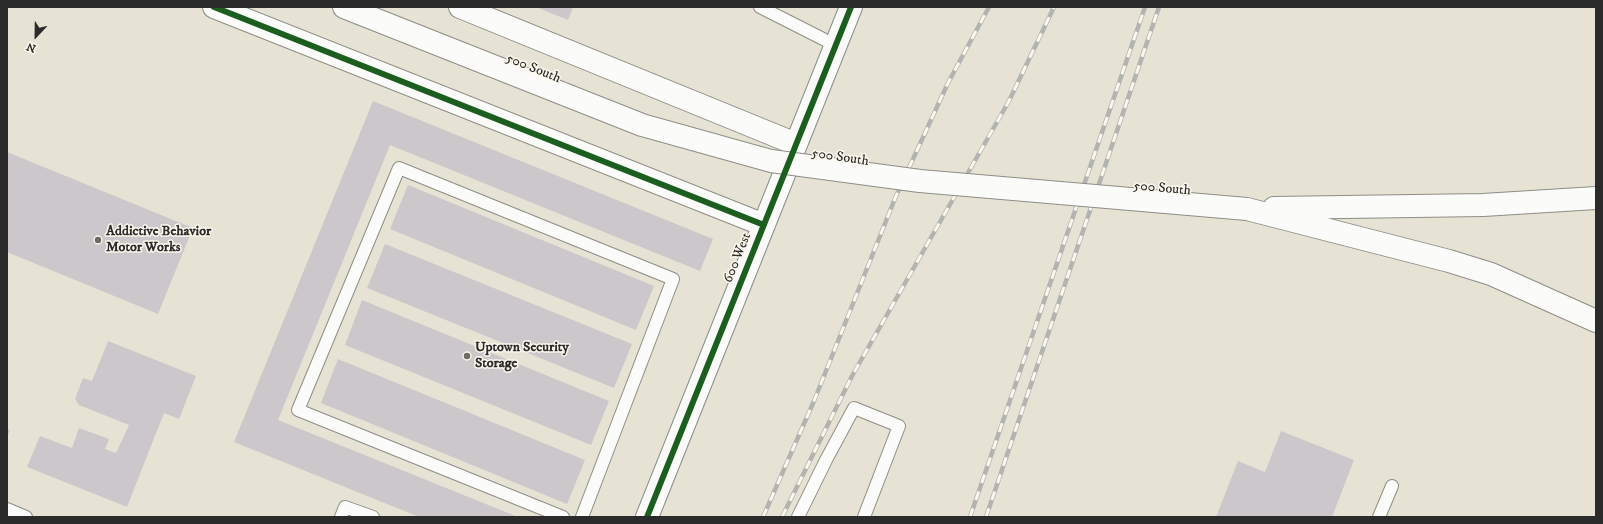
<!DOCTYPE html>
<style>
body{margin:0}
#map{position:relative;width:1603px;height:524px;overflow:hidden;background:#e6e3d5;font-family:"IM FELL DW Pica",serif}
canvas{display:block}
.frame{position:absolute;inset:0;border:8px solid #2b2b2b;pointer-events:none}
.north{position:absolute;left:16px;top:16px;width:40px;height:40px;-webkit-text-stroke:3px #fbf7ec;paint-order:stroke;rotate:202deg;font-size:11px;font-weight:700;line-height:16px;text-align:center;color:#2b2b2b}
.north::after{content:'';display:block;margin:auto;width:14px;height:18px;background:#2b2b2b;clip-path:polygon(50% 0,100% 100%,50% 72%,0 100%)}
</style>
<div id="map">
<canvas width="1603" height="524"></canvas>
<div class="frame"></div>
<div class="north">N</div>
</div>
<script>
const g = document.querySelector('canvas').getContext('2d');
g.lineJoin = 'round';
function fill(path, color) { g.fillStyle = color; g.fill(path, 'evenodd'); }
function strokePath(path, color, width, dash) { g.strokeStyle = color; g.lineWidth = width; g.lineCap = dash ? 'butt' : 'round'; g.setLineDash(dash || []); g.stroke(path); }
function write(font, color, halo, rows, align = 'center') {
  g.font = font + ' "IM FELL DW Pica",serif'; g.lineWidth = 3; g.setLineDash([]); g.textBaseline = 'middle'; g.strokeStyle = halo; g.fillStyle = color; for (const [text, x, y, turn = 0] of rows) {
    g.save(); g.translate(x, y); g.rotate((+turn || 0) * Math.PI / 180); g.textAlign = isNaN(turn) ? turn : align; if (halo) g.strokeText(text, 0, 0); g.fillText(text, 0, 0); g.restore();
  }
}
fill(new Path2D(`
 M536 7H573L568 20Z
 M373 101 713 239 700 271 390 145 278 420 518 517H419L234 442Z
 M7 152 193 228 158 314 7 252Z
 M408 185 654 286 636 330 390 229Z
 M385 244 632 344 614 388 367 288Z
 M362 300 609 401 591 445 345 345Z
 M108 341 196 376 179 419 164 413 127 507 27 467 40 436 72 448 79 428 109 439 105 449 116 453 129 425 79 405 75 399 83 378 92 381Z
 M338 359 585 460 567 504 321 403Z
 M7 429 10 430 7 438Z
 M1281 431 1354 460 1332 517H1216L1238 461 1265 472Z`), '#ccc7ca');
const lane = new Path2D(`
 M760 7 835 45
 M7 509 26 517
 M341 517 345 507 373 517
 M563 517 298 410 399 168 673 279 582 517
 M798 517 826 460 854 408 899 426 864 517
 M1379 517 1392 486`);
const street = new Path2D(`
 M214 7 764 225
 M460 7 796 144
 M647 517 851 7`);
const primary = new Path2D(`
 M344 7 359 13`);
const highway = new Path2D(`
 M1274 208 1483 205 1596 198
 M1247 209 1449 261 1491 274 1596 321`);
strokePath(lane, '#8e8d86', 14);
strokePath(street, '#8e8d86', 24);
strokePath(primary, '#8e8d86', 24);
strokePath(highway, '#8e8d86', 24);
strokePath(lane, '#fbfbf9', 12);
strokePath(street, '#fbfbf9', 22);
strokePath(primary, '#fbfbf9', 22);
strokePath(highway, '#fbfbf9', 22);
const rail = new Path2D(`
 M763 517 814 401 896 196 948 83 989 7
 M782 517 852 376 1009 101 1054 7
 M970 517 1145 7
 M986 517 1159 7`);
strokePath(rail, '#b3b3b0', 4.5);
strokePath(rail, '#fbf7ec', 3, [9]);
const primaryBridge = new Path2D(`
 M359 13 642 125 771 161 920 181 1247 209`);
strokePath(primaryBridge, '#8e8d86', 24, []);
strokePath(primaryBridge, '#fbfbf9', 22);
strokePath(new Path2D(`
 M214 7 764 225
 M647 517 851 7`), '#1b5e20', 6);
for (const [x, y, r, color] of [
 [98,240,4,"#6c6b66"],
 [467,356,4,"#6c6b66"]
]) { const dot = new Path2D(); dot.arc(x, y, r, 0, 2 * Math.PI); g.fillStyle = color; g.fill(dot); strokePath(dot, '#fbf7ec', 1.5); }
write('14px', '#2b2b2b', '#fbf7ec', [
 ["500 South",533,69,22],
 ["500 South",840,158,8],
 ["500 South",1162,189,5],
 ["600 West",738,258,-68]
]);
write('bold 14px', '#2b2b2b', '#fbf7ec', [
 ["Addictive Behavior",106,232],
 ["Motor Works",106,248],
 ["Uptown Security",475,348],
 ["Storage",475,364]
], 'left');
</script>
